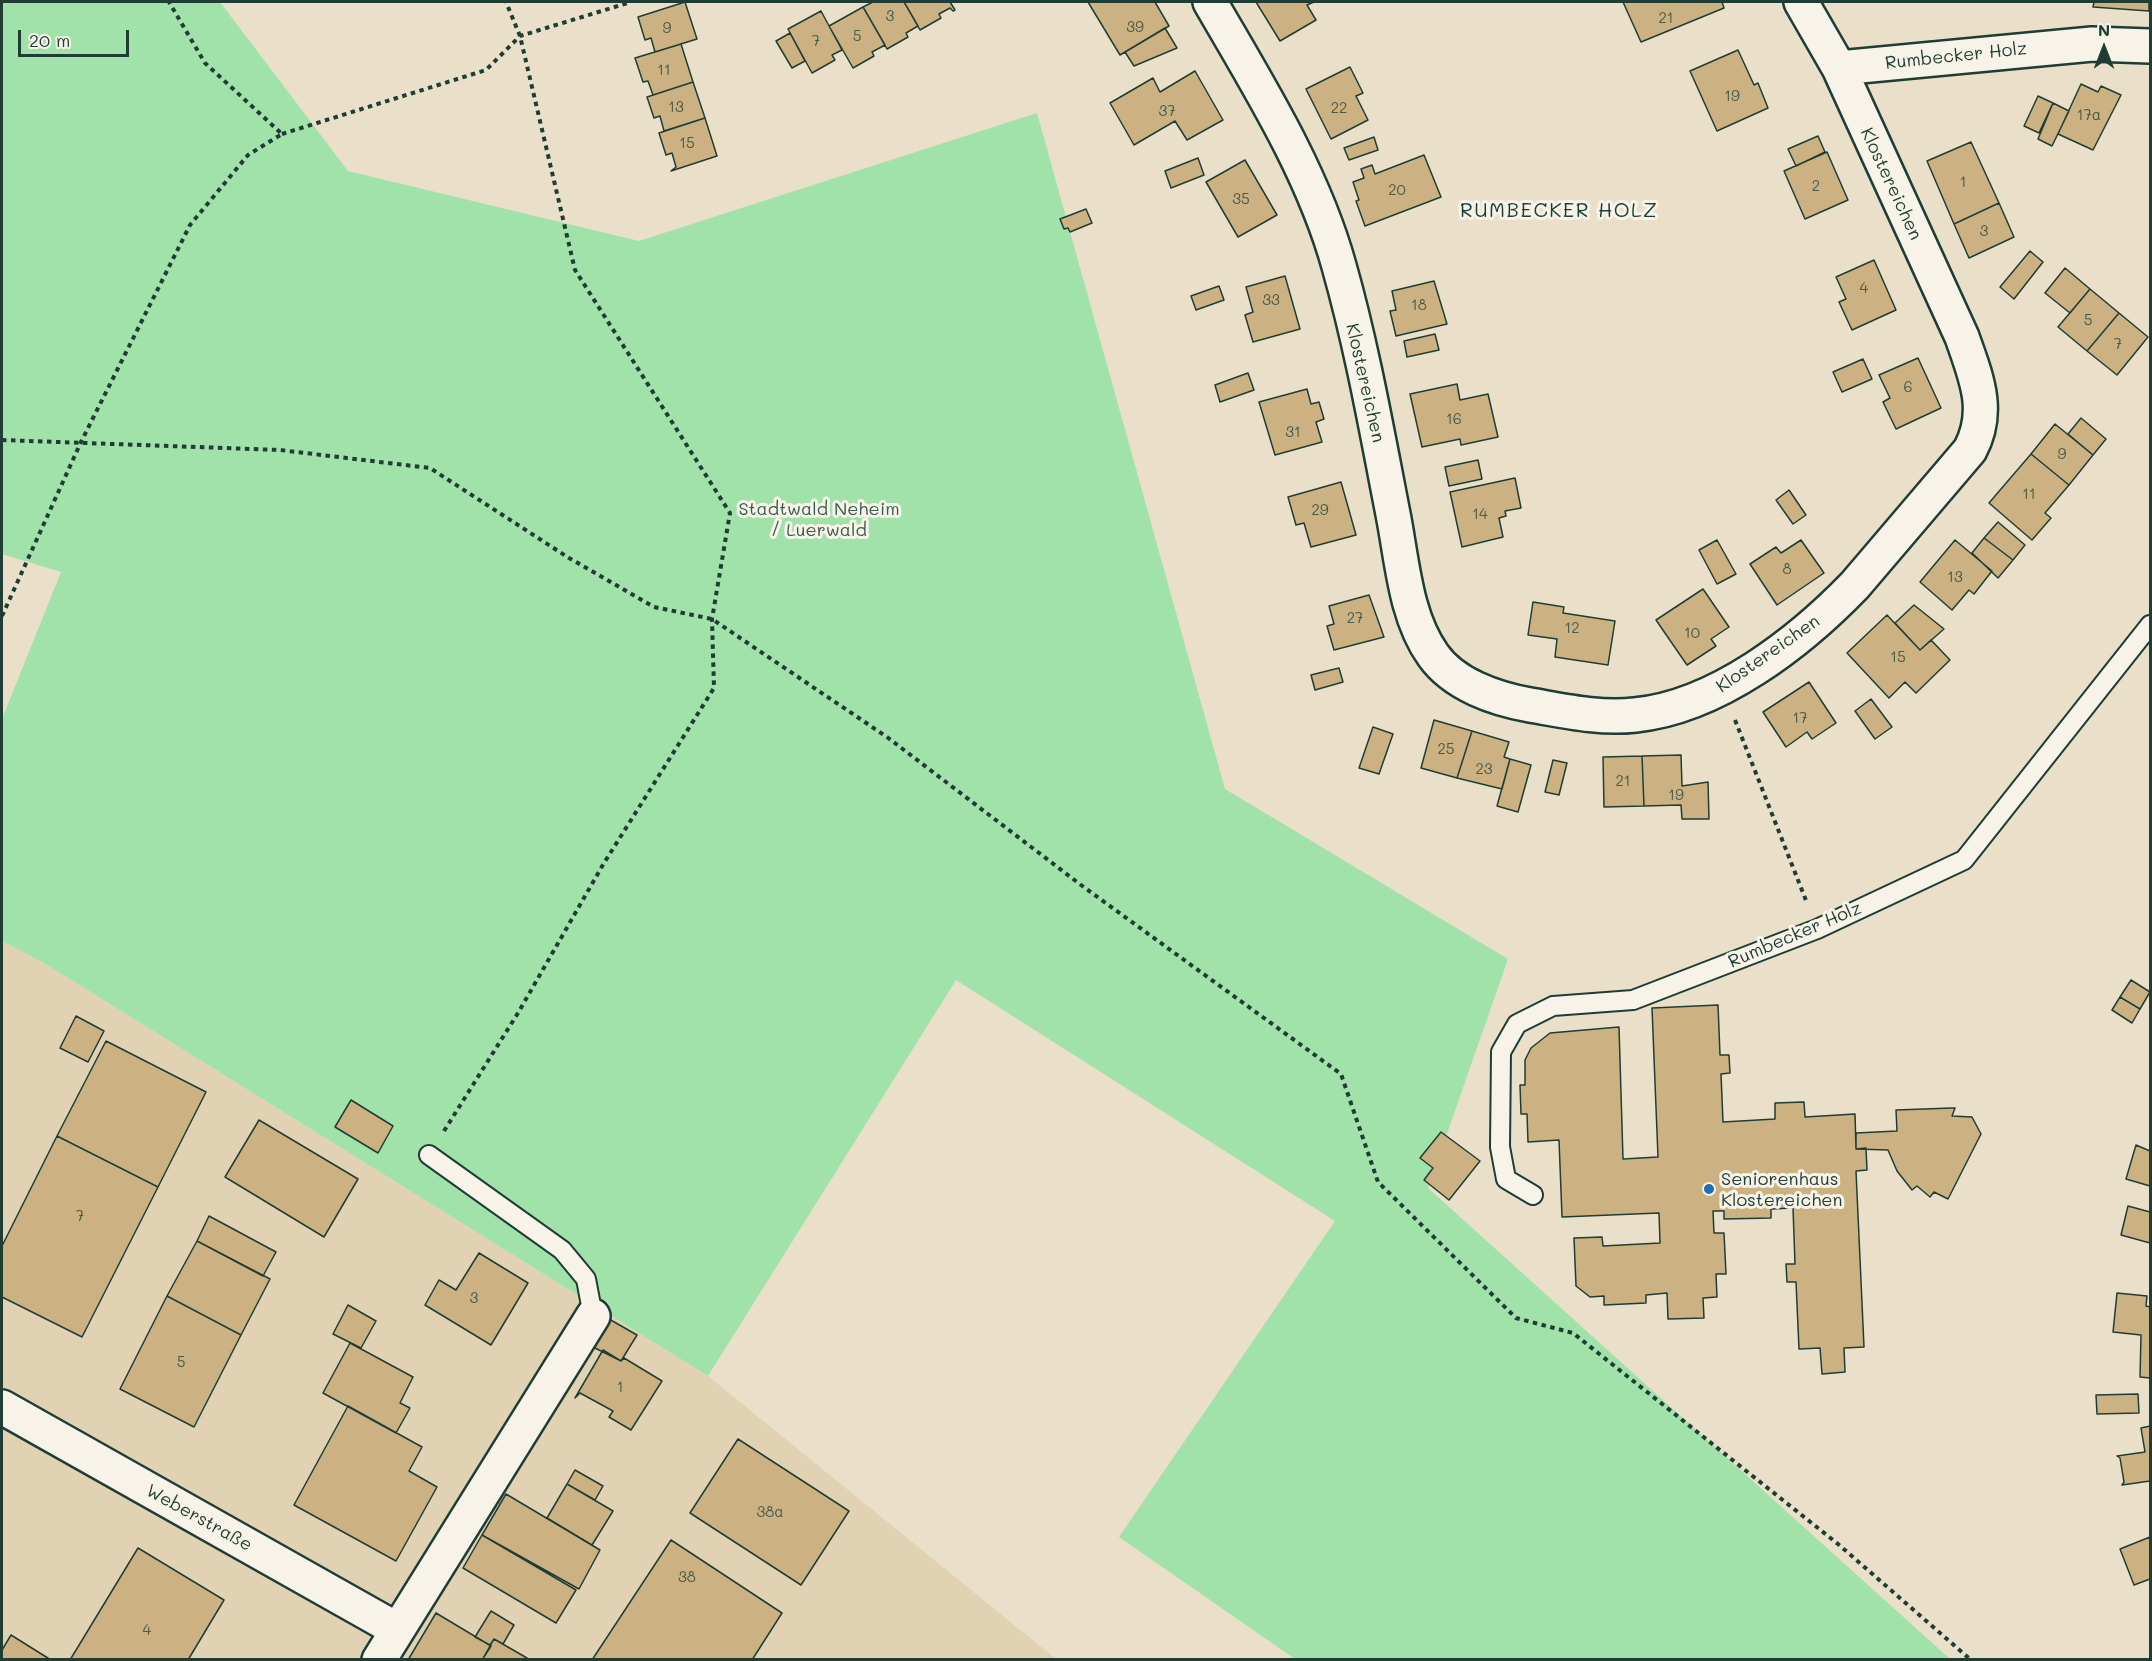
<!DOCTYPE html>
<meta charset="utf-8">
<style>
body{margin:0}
#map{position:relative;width:2152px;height:1661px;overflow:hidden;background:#eae0c9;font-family:Mali,sans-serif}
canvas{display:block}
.frame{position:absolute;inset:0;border:3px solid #1f3d34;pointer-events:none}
.north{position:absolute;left:2074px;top:18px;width:60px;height:60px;-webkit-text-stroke:4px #f7f3e8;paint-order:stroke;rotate:0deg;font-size:16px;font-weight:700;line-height:24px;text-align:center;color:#1f3d34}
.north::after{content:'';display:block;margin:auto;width:21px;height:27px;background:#1f3d34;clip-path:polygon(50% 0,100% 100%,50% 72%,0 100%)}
.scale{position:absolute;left:18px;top:30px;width:111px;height:27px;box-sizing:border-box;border:3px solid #1f3d34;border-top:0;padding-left:8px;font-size:18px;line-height:21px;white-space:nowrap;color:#1f3d34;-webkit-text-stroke:4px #f7f3e8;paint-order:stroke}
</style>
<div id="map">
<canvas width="2152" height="1661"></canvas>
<div class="frame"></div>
<div class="north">N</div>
<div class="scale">20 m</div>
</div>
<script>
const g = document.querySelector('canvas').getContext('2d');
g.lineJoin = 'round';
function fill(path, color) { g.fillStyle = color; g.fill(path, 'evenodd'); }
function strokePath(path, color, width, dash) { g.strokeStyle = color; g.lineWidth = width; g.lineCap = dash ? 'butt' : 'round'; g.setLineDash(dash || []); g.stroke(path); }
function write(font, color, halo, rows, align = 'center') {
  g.font = font + ' Mali,sans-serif'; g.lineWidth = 6; g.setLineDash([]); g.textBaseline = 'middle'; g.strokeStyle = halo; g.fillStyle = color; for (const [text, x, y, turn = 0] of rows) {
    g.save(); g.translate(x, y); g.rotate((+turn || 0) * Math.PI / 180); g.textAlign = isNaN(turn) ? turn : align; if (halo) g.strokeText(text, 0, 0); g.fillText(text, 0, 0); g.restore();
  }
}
fill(new Path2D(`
 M2 941 44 963 708 1376 1056 1659H2Z`), '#e1d2b4');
fill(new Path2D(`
 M2 2H220L348 171 639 241 1037 113 1225 789 1508 959 1428 1188 1950 1659H1295L1119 1537 1335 1221 956 980 708 1376 44 963 2 941V719L61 572 2 554Z`), '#a1e1aa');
const building = new Path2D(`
 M685 2 697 39 655 52 651 38 645 40 638 17Z
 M873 2H904L918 26 906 33 908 37 887 49 863 7Z
 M904 2H950L955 10 953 11 950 8 939 14 941 18 920 30Z
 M1088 2H1155L1169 26 1120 55Z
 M1256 2H1314L1307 5 1316 20 1280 41Z
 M1623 2H1722L1724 8 1641 42Z
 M2094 2H2149V11L2093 7Z
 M863 7 885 45 872 52 874 56 853 68 829 26Z
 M821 11 842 50 832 55 835 60 812 73 788 29Z
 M1165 28 1177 48 1134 66 1125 52Z
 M790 33 805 61 792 68 776 41Z
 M681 44 693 82 653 95 648 81 643 82 635 58Z
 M1738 50 1754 85 1758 83 1768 108 1717 131 1690 71Z
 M1350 67 1363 93 1356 96 1368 120 1331 139 1306 89Z
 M1195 71 1223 120 1187 140 1175 121 1134 145 1110 103 1153 78 1160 92Z
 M693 82 705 118 664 131 660 116 654 118 647 97Z
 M2081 84 2098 92 2101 86 2121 95 2093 150 2058 134Z
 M2038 96 2053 103 2039 133 2024 126Z
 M2053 103 2069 111 2052 146 2038 139Z
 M705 118 717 156 671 171 676 167 672 153 666 155 659 133Z
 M1818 136 1825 152 1796 166 1788 149Z
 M1374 137 1378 150 1349 160 1344 148Z
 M1971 142 1999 203 1954 224 1927 161Z
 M1827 152 1848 200 1805 219 1784 171Z
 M1424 155 1441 197 1365 226 1356 201 1359 200 1353 182 1364 178 1361 169 1372 165 1375 174Z
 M1198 158 1204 175 1171 188 1165 171Z
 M1245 160 1277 215 1238 237 1206 182Z
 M1999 203 2014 237 1969 258 1954 224Z
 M1086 209 1092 223 1070 232 1068 228 1064 229 1060 219Z
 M2030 251 2043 262 2014 299 2000 287Z
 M1874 260 1896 310 1852 330 1839 302 1846 299 1836 277Z
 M2065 268 2090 289 2070 313 2045 293Z
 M1285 276 1300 329 1253 342 1245 315 1253 312 1246 287Z
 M1434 281 1447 324 1396 336 1390 311 1396 310 1392 291Z
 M1219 286 1224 300 1196 310 1191 296Z
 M2090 289 2119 313 2087 351 2058 327Z
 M2119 313 2148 337 2117 375 2087 351Z
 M1435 334 1439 350 1407 357 1404 341Z
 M1918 358 1941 408 1896 429 1883 402 1890 398 1879 375Z
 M1863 359 1872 379 1842 392 1833 372Z
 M1248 373 1254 390 1220 402 1215 385Z
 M1457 384 1460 400 1488 394 1498 437 1461 445 1460 439 1422 447 1410 394Z
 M1307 389 1311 404 1319 402 1324 419 1316 422 1322 442 1275 455 1259 402Z
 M2081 418 2106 439 2093 455 2068 434Z
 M2055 424 2093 455 2069 485 2031 454Z
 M2031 454 2069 485 2045 513 2051 518 2032 540 1989 503Z
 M1478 460 1482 479 1449 486 1445 467Z
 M1515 478 1521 508 1505 511 1506 516 1499 518 1503 537 1462 547 1450 492Z
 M1341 482 1356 535 1311 547 1304 523 1296 525 1288 497Z
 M1789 490 1806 515 1793 524 1776 500Z
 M1998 522 2025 545 2013 560 1984 538Z
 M1984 538 2013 560 1998 578 1972 553Z
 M1717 540 1736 574 1717 584 1699 550Z
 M1801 540 1824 573 1777 605 1750 564 1776 547 1781 553Z
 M1955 540 1992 571 1974 594 1969 590 1952 610 1920 582Z
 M1703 589 1729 627 1711 639 1716 646 1687 665 1656 620Z
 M1369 595 1384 637 1334 650 1327 626 1334 624 1329 606Z
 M1533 602 1564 607 1563 613 1615 621 1608 665 1555 657 1557 639 1528 635Z
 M1914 605 1944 629 1920 650 1895 623Z
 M1887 615 1920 650 1931 640 1950 660 1916 693 1905 682 1889 698 1847 653Z
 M1339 668 1343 682 1315 690 1311 675Z
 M1809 682 1836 723 1812 739 1807 732 1786 747 1763 712Z
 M1871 699 1892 727 1875 739 1855 711Z
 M1434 720 1472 731 1457 778 1421 768Z
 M1373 727 1393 734 1379 774 1359 768Z
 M1472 731 1509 742 1504 757 1510 759 1502 789 1457 778Z
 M1681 755 1682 786 1708 782 1709 819H1682L1681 805 1644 806 1642 756Z
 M1642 756 1644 806 1604 807 1603 757Z
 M1510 759 1531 765 1518 812 1497 806Z
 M1553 760 1567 763 1559 795 1545 792Z
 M2131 980 2150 992 2140 1009 2120 997Z
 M2120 997 2140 1009 2132 1023 2112 1010Z
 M1718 1005 1720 1055H1729L1730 1073 1721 1074 1723 1122 1775 1119V1103L1804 1102 1805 1117 1855 1114 1856 1149 1866 1148 1867 1170 1856 1171 1864 1347 1844 1348 1845 1372 1822 1374 1820 1348 1799 1349 1796 1282H1787L1786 1264H1795L1793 1208 1771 1209V1218L1724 1219V1211H1713L1714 1233H1724L1726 1274H1716L1717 1297 1703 1298 1704 1318 1668 1319 1667 1293 1646 1295V1303L1604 1305V1296L1590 1297 1576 1286 1574 1238 1602 1237 1603 1246 1660 1243 1659 1213 1562 1217 1559 1140 1528 1142 1527 1114H1521L1520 1085H1525V1060L1531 1048 1550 1033 1619 1027 1623 1159 1658 1157 1652 1008Z
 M76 1016 104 1031 88 1062 60 1048Z
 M106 1041 206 1092 158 1187 57 1136Z
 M351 1100 393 1126 378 1153 335 1127Z
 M1952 1108H1955L1952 1116 1972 1117 1981 1134 1948 1199 1934 1192 1930 1197 1917 1186 1912 1190 1897 1171 1888 1150 1856 1149V1133L1897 1131 1896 1110Z
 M259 1120 358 1179 324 1237 225 1177Z
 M1441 1132 1480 1161 1449 1200 1424 1180 1433 1168 1420 1158Z
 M57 1136 158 1187 82 1337 2 1297V1246Z
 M2136 1145 2150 1151V1186L2126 1179Z
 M2128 1206 2150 1212V1243L2121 1235Z
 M209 1216 276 1252 263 1276 197 1241Z
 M197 1241 270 1279 241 1335 167 1296Z
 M479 1253 528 1283 491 1345 425 1305 439 1280 456 1290Z
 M2117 1293 2147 1296 2146 1306 2150 1307V1378L2140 1377 2141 1335 2113 1332Z
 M167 1296 241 1335 194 1427 120 1389Z
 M348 1305 376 1321 361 1348 333 1334Z
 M609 1319 637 1335 621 1361 593 1347Z
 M350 1343 413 1377 400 1403 410 1408 396 1433 323 1393Z
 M603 1350 621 1361 624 1358 662 1381 631 1430 609 1417 613 1411 580 1393 575 1398Z
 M2138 1394 2139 1413 2097 1414 2096 1395Z
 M348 1406 422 1447 409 1471 437 1487 396 1561 294 1505Z
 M2150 1426V1481L2122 1485 2124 1482 2120 1458 2117 1456 2145 1452 2141 1428Z
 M738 1439 849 1511 801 1585 690 1513Z
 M575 1470 603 1486 595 1500 567 1484Z
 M567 1484 613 1511 592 1545 547 1518Z
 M506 1494 600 1550 579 1589 482 1535Z
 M482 1535 576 1590 556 1623 463 1568Z
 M2150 1537V1579L2134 1585 2120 1549Z
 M671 1540 782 1613 752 1660H592Z
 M138 1548 224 1600 188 1660H70Z
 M491 1611 514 1625 503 1644 494 1639 490 1645 475 1637Z
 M436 1613 491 1646 482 1660H408Z
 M11 1635 51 1660H2V1650Z
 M494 1639 527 1658 526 1660H482Z`);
fill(building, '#ccb282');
strokePath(building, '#1f3d34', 1.5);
const lane = new Path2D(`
 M429 1155 562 1250 586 1279 593 1316
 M1533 1195 1506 1179 1500 1147 1501 1052 1517 1024 1553 1006 1633 1000 1817 929 1964 860 2150 625`);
const street = new Path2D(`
 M1210 2C1258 85 1313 172 1339 266 1362 347 1377 432 1393 514 1402 559 1405 616 1433 655 1454 685 1496 699 1530 705 1565 711 1600 719 1635 715 1717 707 1800 642 1855 585L1970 450C1991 411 1976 377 1962 337L1839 68
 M1801 2 1839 68 2092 44 2150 46
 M2 1407 396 1629
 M379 1660 593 1316`);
strokePath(lane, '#1f3d34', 22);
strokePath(street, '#1f3d34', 38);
strokePath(new Path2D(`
 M282 134 486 70 520 36 631 2
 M2 440 280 450 430 468 569 558 654 607 712 619 887 737 1081 885 1341 1074 1378 1182 1516 1318 1573 1333 1838 1544 1971 1660
 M2 616 81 442 190 225 248 155 282 134 205 63 169 2
 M1735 720 1807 903
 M444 1131 518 1013 604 863 714 688 712 619 730 513 575 270 520 36 506 2`), '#1f3d34', 4, [4.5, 4.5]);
strokePath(lane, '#f7f3e8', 18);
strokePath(street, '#f7f3e8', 33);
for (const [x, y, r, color] of [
 [1709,1189,6,"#1f6fb2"]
]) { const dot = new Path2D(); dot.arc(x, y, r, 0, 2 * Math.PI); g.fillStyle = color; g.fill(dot); strokePath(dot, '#f7f3e8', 2); }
write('15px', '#4a5a48', null, [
 ["3",890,16],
 ["21",1666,18],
 ["39",1135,27],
 ["9",667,28],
 ["5",857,36],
 ["7",816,41],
 ["11",664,70],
 ["19",1732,96],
 ["13",676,107],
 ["22",1339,108],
 ["37",1167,111],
 ["17a",2089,115],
 ["15",687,143],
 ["1",1963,182],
 ["2",1816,186],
 ["20",1397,190],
 ["35",1241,199],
 ["3",1984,231],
 ["4",1864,288],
 ["33",1271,300],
 ["18",1419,305],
 ["5",2088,320],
 ["7",2118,344],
 ["6",1908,387],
 ["16",1454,419],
 ["31",1293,432],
 ["9",2062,454],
 ["11",2029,494],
 ["29",1320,510],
 ["14",1480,514],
 ["8",1787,569],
 ["13",1955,577],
 ["27",1355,618],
 ["12",1572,628],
 ["10",1692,633],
 ["15",1898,657],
 ["17",1800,718],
 ["25",1446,749],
 ["23",1484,769],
 ["21",1623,781],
 ["19",1676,795],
 ["7",80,1216],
 ["3",474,1298],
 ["5",181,1362],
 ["1",620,1387],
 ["38a",770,1512],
 ["38",687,1577],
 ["4",147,1630]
]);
write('18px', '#1f3d34', '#f7f3e8', [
 ["Rumbecker Holz",1956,56,-6],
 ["Klostereichen",1891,184,65],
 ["Klostereichen",1365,383,77],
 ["Klostereichen",1768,654,-35],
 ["Rumbecker Holz",1795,935,-23],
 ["Weberstraße",199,1518,29]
]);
write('18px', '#395e4c', '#f7f3e8', [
 ["Stadtwald Neheim",819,509],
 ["/ Luerwald",819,530]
]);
write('18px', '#1f3d34', '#f7f3e8', [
 ["Seniorenhaus",1721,1179],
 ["Klostereichen",1721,1200]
], 'left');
g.letterSpacing = '1.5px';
write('20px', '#1f3d34', '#f7f3e8', [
 ["RUMBECKER HOLZ",1559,211]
]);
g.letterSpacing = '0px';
</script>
